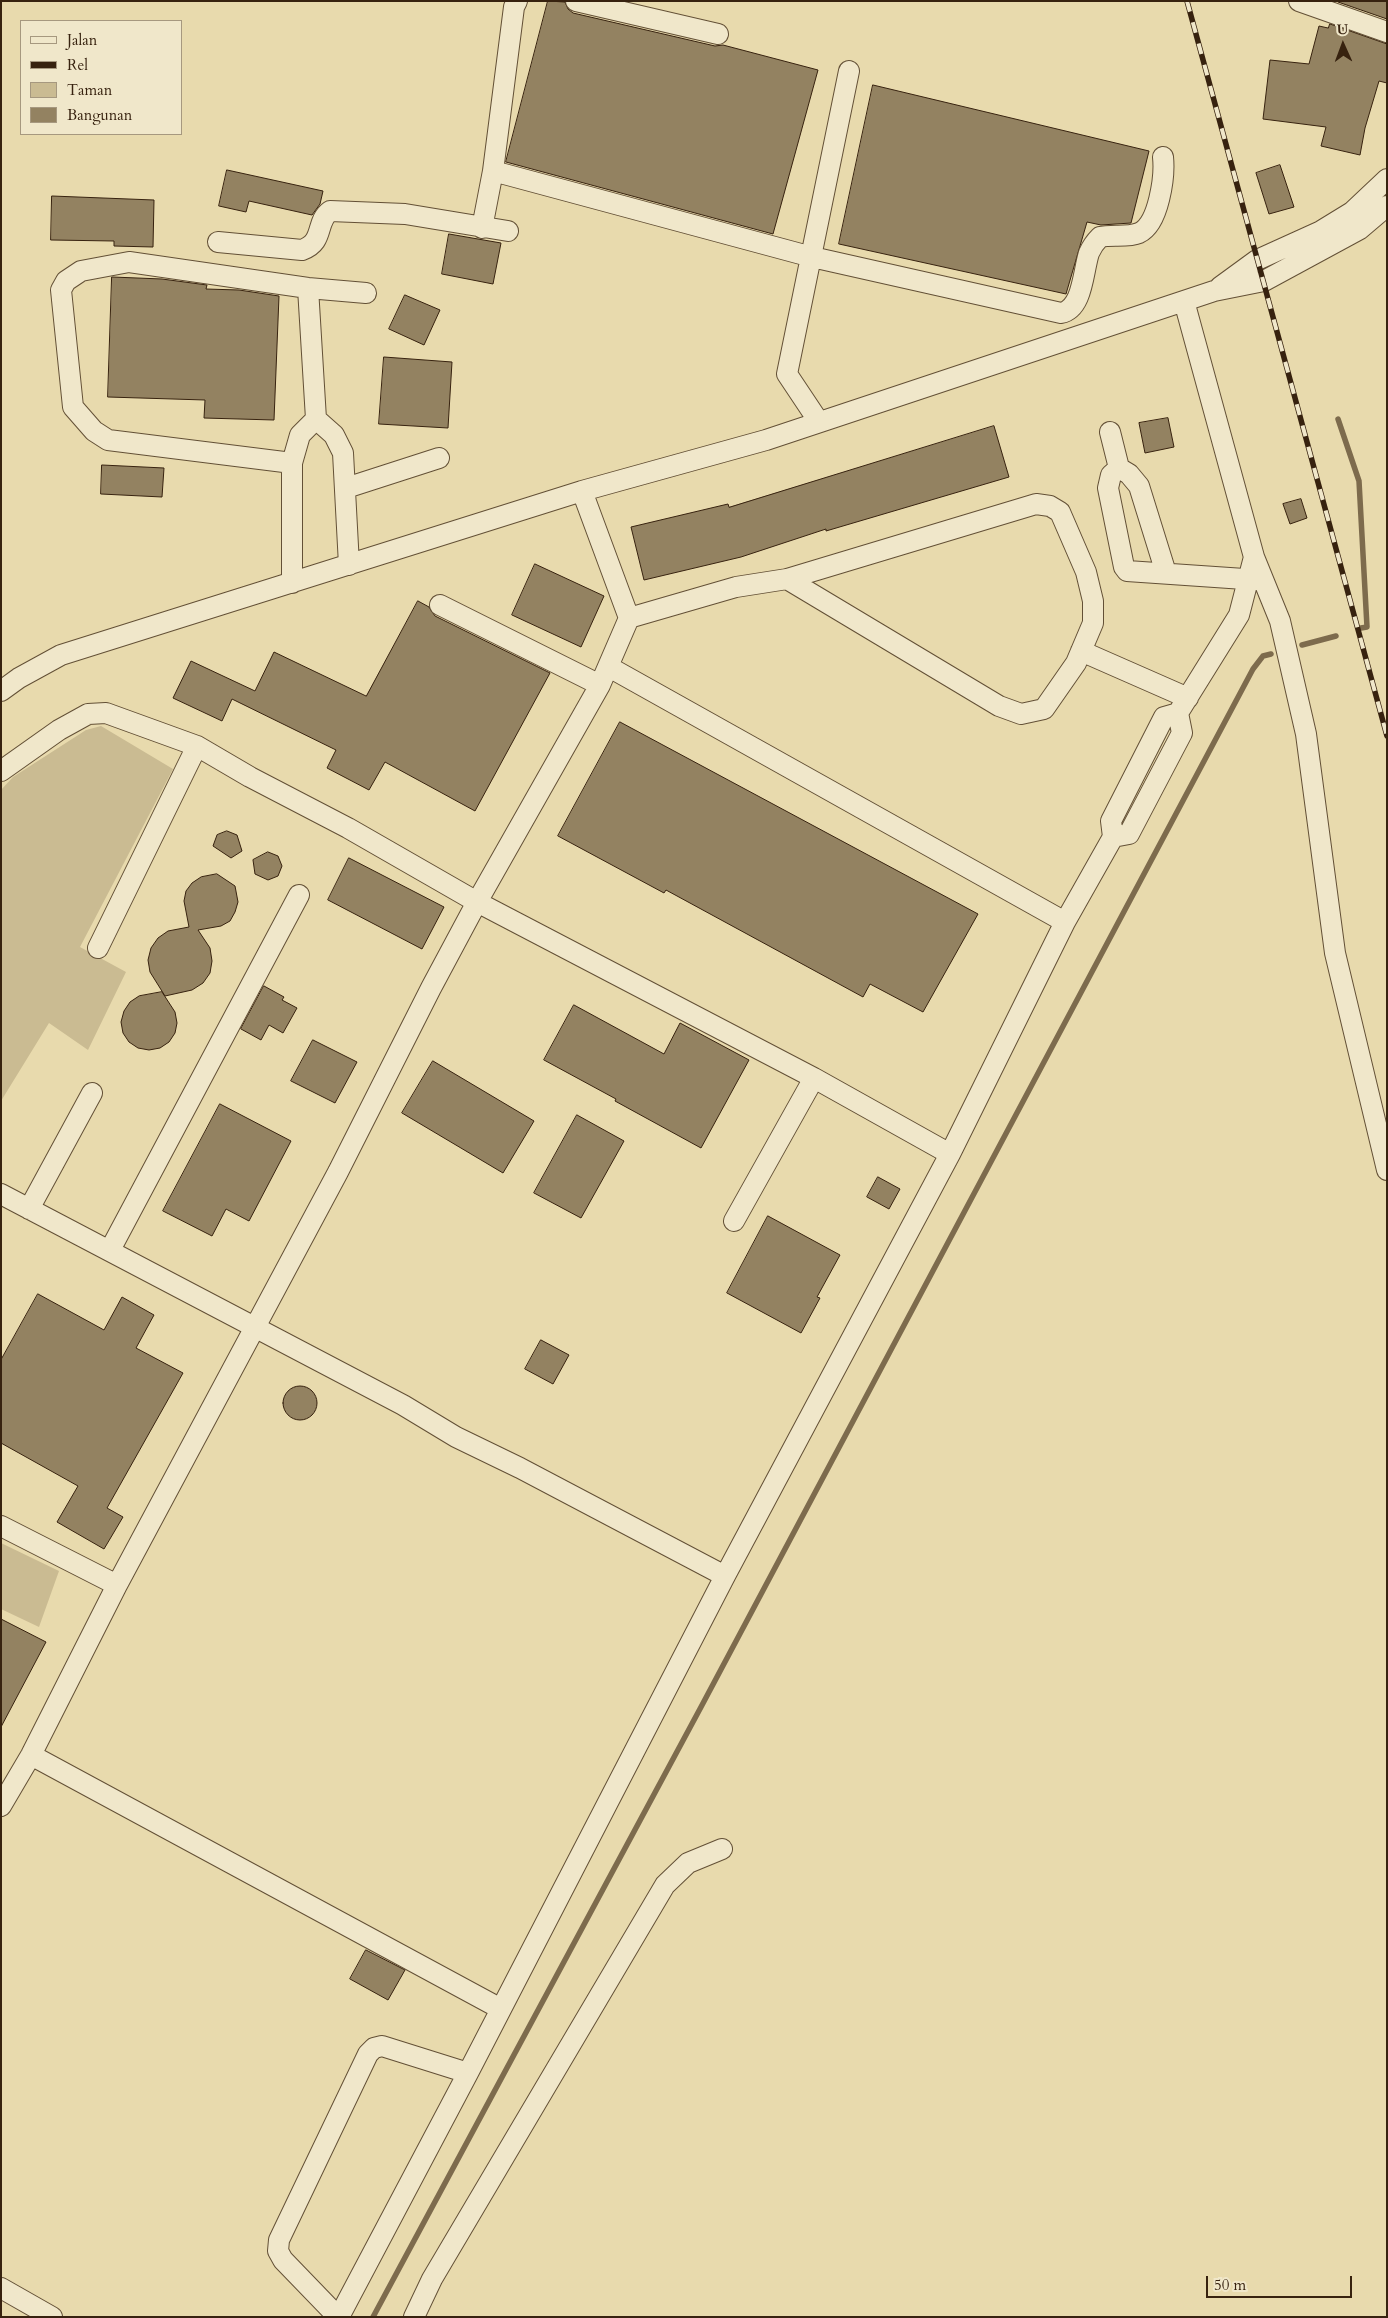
<!DOCTYPE html>
<style>
body{margin:0}
#map{position:relative;width:1388px;height:2318px;overflow:hidden;background:#e8daad;font-family:Cardo,serif}
canvas{display:block}
.frame{position:absolute;inset:0;border:2px solid #37220f;pointer-events:none}
.legend{position:absolute;left:20px;top:20px;width:162px;height:115px;box-sizing:border-box;background:#f0e7ca;border:1px solid #a6987f;margin:0;padding:6px 9px;list-style:none;font-size:15px;color:#37220f}
.legend li{display:flex;align-items:center;gap:10px;height:25px}
.legend b{width:25px;border:1px solid #a6987f}
.north{position:absolute;left:1318px;top:20px;width:50px;height:50px;-webkit-text-stroke:4px #f0e7ca;paint-order:stroke;rotate:358deg;font-size:14px;font-weight:700;line-height:20px;text-align:center;color:#37220f}
.north::after{content:'';display:block;margin:auto;width:18px;height:22px;background:#37220f;clip-path:polygon(50% 0,100% 100%,50% 72%,0 100%)}
.scale{position:absolute;left:1206px;top:2276px;width:146px;height:22px;box-sizing:border-box;border:2px solid #37220f;border-top:0;padding-left:6px;font-size:15px;line-height:18px;white-space:nowrap;color:#37220f;-webkit-text-stroke:4px #f0e7ca;paint-order:stroke}
</style>
<div id="map">
<canvas width="1388" height="2318"></canvas>
<div class="frame"></div>
<ul class="legend">
<li><b style="height:6px;background:#f0e7ca"></b>Jalan</li>
<li><b style="height:6px;background:#37220f"></b>Rel</li>
<li><b style="height:14px;background:#cabb92"></b>Taman</li>
<li><b style="height:14px;background:#938261"></b>Bangunan</li>
</ul>
<div class="north">U</div>
<div class="scale">50 m</div>
</div>
<script>
const g = document.querySelector('canvas').getContext('2d');
g.lineJoin = 'round';
function fill(path, color) { g.fillStyle = color; g.fill(path, 'evenodd'); }
function strokePath(path, color, width, dash) { g.strokeStyle = color; g.lineWidth = width; g.lineCap = dash ? 'butt' : 'round'; g.setLineDash(dash || []); g.stroke(path); }
fill(new Path2D(`
 M101 726 173 769 80 947 126 972 88 1050 49 1023 1 1101V790L13 777 86 730Z
 M1 1543 59 1571 39 1627 1 1609Z`), '#cabb92');
strokePath(new Path2D(`
 M1338 419 1359 481 1367 627 1361 628
 M1302 645 1336 636
 M373 2317 701 1707 1253 669 1263 656 1271 654`), '#7d6b4d', 5.5);
const building = new Path2D(`
 M548 1 565 2 568 9 573 13 715 46 723 45 818 70 773 234 506 162Z
 M1338 1H1387V19L1338 2Z
 M1330 24 1387 44V83L1379 81 1365 128 1360 155 1321 146 1326 127 1263 119 1270 60 1309 64 1319 26 1328 28Z
 M873 85 1149 151 1131 223 1101 225 1087 222 1066 294 839 244Z
 M1280 165 1294 207 1269 214 1256 173Z
 M227 170 323 191 320 204 312 215 249 201 246 212 219 206Z
 M52 196 154 200 153 247 114 246V241L51 240Z
 M449 234 501 243 493 284 442 274Z
 M112 277 162 279 207 285 206 289 239 290 279 296 274 420 204 418 205 400 108 397Z
 M405 295 440 310 424 345 389 329Z
 M384 357 452 362 448 428 379 424Z
 M1168 418 1174 447 1145 453 1139 423Z
 M994 426 1009 477 826 531V529L741 557 644 580 631 527 728 504 729 507Z
 M102 465 164 468 162 497 101 494Z
 M1301 499 1307 518 1290 524 1283 504Z
 M535 564 604 596 581 647 512 615Z
 M418 601 429 607 435 616 550 673 475 811 385 762 369 790 327 768 336 750 232 699 222 721 173 698 191 661 255 691 274 652 366 696Z
 M620 722 978 914 923 1012 870 984 863 997 666 890 664 893 558 836Z
 M227 831 237 835 242 851 231 858 213 846 217 835Z
 M268 852 278 856 282 866 278 876 268 880 255 874 253 860Z
 M349 858 444 907 422 949 328 900Z
 M217 874 235 886 238 902 235 912 230 921 221 926 198 930 210 948 212 961 210 973 203 983 192 990 165 996 150 972 148 960 151 948 158 938 168 931 189 927 184 901 186 891 192 883 201 877Z
 M264 986 284 997 282 1000 297 1008 283 1033 269 1025 261 1040 241 1029Z
 M162 992 175 1012 177 1023 175 1033 169 1042 160 1048 149 1050 138 1048 129 1042 123 1033 121 1022 124 1011 130 1002 139 996Z
 M574 1005 664 1054 680 1023 749 1060 701 1148 615 1101 616 1099 544 1060Z
 M313 1040 357 1062 335 1103 291 1081Z
 M433 1061 534 1121 503 1173 402 1113Z
 M220 1104 291 1141 249 1221 226 1209 212 1236 163 1211Z
 M577 1115 624 1141 581 1218 534 1193Z
 M878 1177 900 1189 889 1209 867 1197Z
 M768 1216 840 1255 817 1297 820 1298 801 1333 727 1293Z
 M38 1294 104 1330 122 1297 154 1315 136 1348 183 1373 107 1508 123 1517 104 1549 57 1522 78 1486 1 1443V1360Z
 M541 1340 569 1355 553 1384 525 1369Z
 M283 1403a17 17 0 1 1 34 0a17 17 0 1 1-34 0Z
 M1 1619 46 1642 1 1727Z
 M366 1950 405 1970 388 2000 350 1979Z`);
fill(building, '#938261');
strokePath(building, '#37220f', 1);
const minor = new Path2D(`
 M517 1 514 7 493 171 812 257 1061 313C1083 309 1083 271 1089 253 1092 246 1095 242 1100 237 1112 234 1127 238 1139 233 1159 224 1165 176 1163 157
 M576 1 718 34
 M1299 1 1387 32
 M482 228 493 171
 M218 242 302 250C325 242 315 222 330 211L405 214 508 231
 M1220 287 1257 260 1321 231 1352 212 1387 179
 M308 288 316 419 334 435 343 453 349 565
 M819 422 787 374 849 71
 M1110 432 1119 468
 M292 463 108 440 94 431 73 407 61 290 66 281 81 271 129 262 308 288 366 293
 M1119 468 1111 475 1108 488 1124 567 1127 571 1259 580
 M1119 468 1129 474 1139 486 1166 573
 M346 488 439 458
 M582 491 629 618
 M1254 557 1280 621 1306 734 1335 953 1387 1170
 M787 579 999 706 1021 714 1044 709 1076 663 1093 623V601L1086 572 1060 512 1050 506 1036 504 787 579 736 587 629 618 600 685 477 902 814 1078 950 1154
 M292 583V463L300 435 316 419
 M440 605 600 685
 M1081 651 1188 698
 M609 667 1065 922
 M1 691 19 678 61 655 582 491 766 440 1214 291 1264 281 1360 229 1387 206
 M1 771 59 730 88 714 106 713 197 746 250 777 348 828 477 902 431 988 338 1172 117 1585 31 1755 1 1806
 M1113 837 1129 834 1182 733 1178 713
 M98 948 197 746
 M1 1194 403 1405 456 1437 520 1468 725 1576
 M29 1209 92 1093
 M734 1221 814 1078
 M110 1250 299 895
 M1 1526 117 1585
 M31 1755 501 2009
 M1 2288 52 2317
 M338 2317 283 2260 278 2251 279 2240 368 2054 374 2048 382 2046 468 2073
 M339 2317 468 2073 725 1576 950 1154 1065 922 1113 837 1111 821 1164 717 1178 713 1239 615 1254 557 1184 301
 M414 2317 432 2279 665 1885 688 1863 722 1849`);
strokePath(minor, '#635036', 22);
strokePath(minor, '#f0e7ca', 20);
const rail = new Path2D(`
 M1187 1 1387 736`);
strokePath(rail, '#37220f', 5.5);
strokePath(rail, '#f0e7ca', 4, [11]);
</script>
